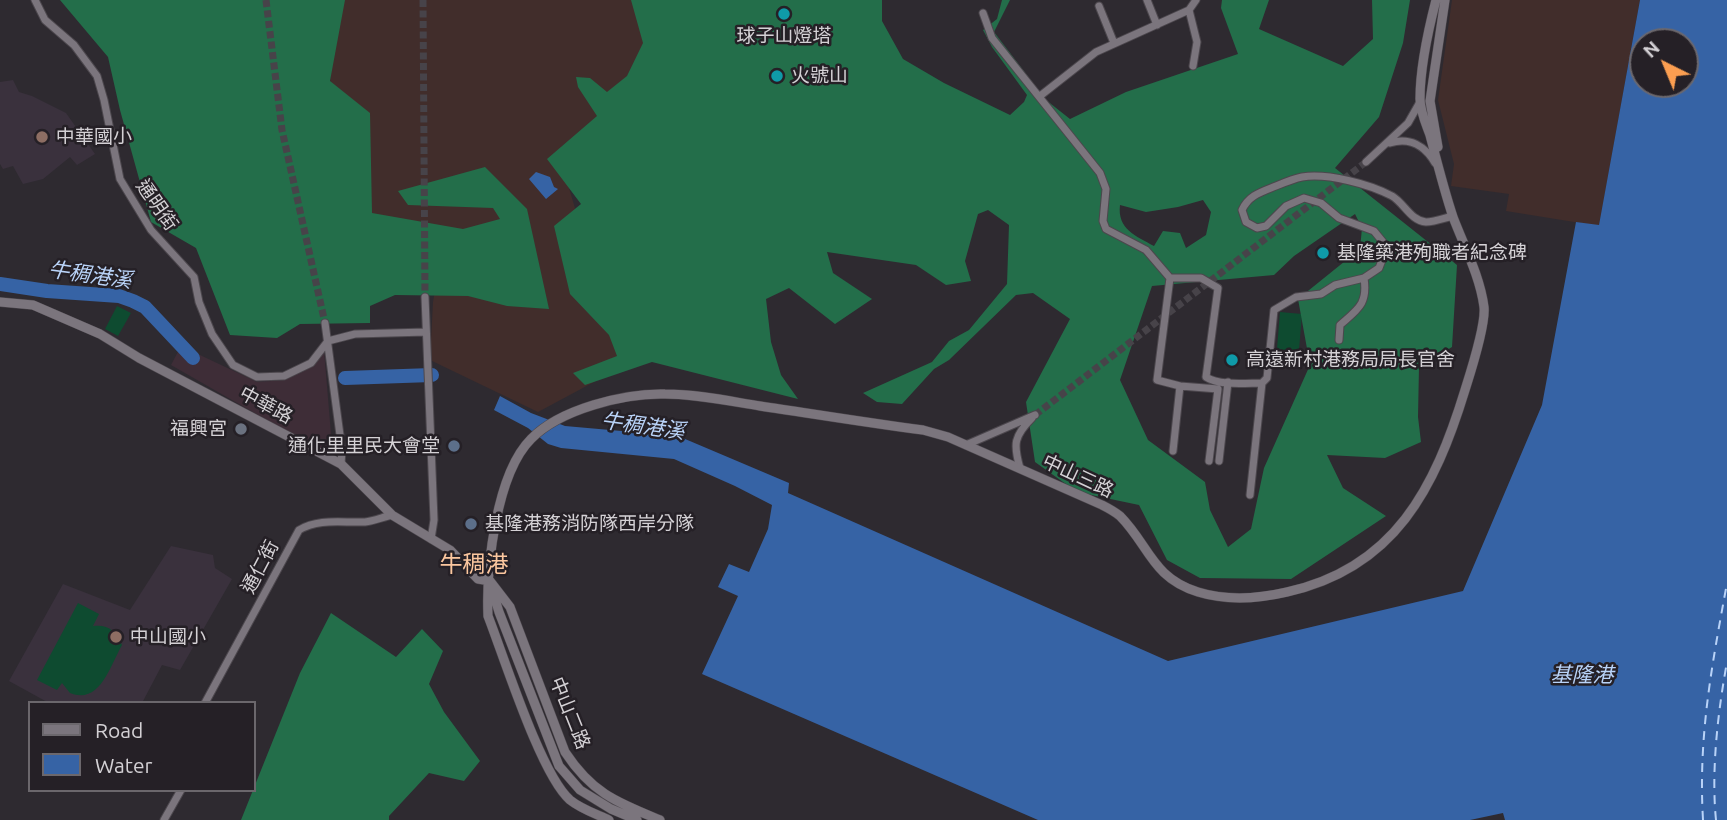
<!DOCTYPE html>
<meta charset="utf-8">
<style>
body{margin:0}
#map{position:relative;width:1727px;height:820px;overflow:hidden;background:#2e2a30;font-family:Ubuntu,sans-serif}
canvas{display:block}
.legend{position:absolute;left:28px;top:701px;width:228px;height:91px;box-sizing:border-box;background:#252026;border:2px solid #6b676c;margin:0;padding:9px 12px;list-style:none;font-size:21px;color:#d4d1d5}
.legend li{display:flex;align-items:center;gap:14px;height:35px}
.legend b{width:35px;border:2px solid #6b676c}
.north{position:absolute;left:1629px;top:28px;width:70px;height:70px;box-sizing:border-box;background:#252026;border:2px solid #6b676c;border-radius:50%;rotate:317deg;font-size:19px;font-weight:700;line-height:28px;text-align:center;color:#d4d1d5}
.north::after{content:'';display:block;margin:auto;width:24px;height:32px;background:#fb9e51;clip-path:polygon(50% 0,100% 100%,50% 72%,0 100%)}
</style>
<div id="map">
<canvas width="1727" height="820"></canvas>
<ul class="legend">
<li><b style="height:9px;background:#7b757d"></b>Road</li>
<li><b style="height:19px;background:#3663a5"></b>Water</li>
</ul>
<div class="north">N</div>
</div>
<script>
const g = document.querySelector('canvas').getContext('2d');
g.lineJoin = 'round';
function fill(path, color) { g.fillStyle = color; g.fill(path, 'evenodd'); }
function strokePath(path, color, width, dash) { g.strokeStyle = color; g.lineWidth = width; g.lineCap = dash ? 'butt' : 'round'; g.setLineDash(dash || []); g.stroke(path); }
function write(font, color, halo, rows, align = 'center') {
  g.font = font + ' Ubuntu,"Noto Sans TC",sans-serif'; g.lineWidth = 5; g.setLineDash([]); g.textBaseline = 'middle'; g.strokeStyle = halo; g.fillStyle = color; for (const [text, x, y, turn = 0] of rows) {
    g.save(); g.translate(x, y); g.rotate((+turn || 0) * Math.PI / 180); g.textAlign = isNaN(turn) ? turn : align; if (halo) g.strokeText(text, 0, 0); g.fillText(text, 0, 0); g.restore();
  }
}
fill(new Path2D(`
 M181 346 257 382 285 380 314 366 324 350 333 458 171 365Z`), '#3e2d37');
fill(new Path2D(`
 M326 0H651L668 41 561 161 622 367 538 412 430 360 433 302 440 260 339 237Z
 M1452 0H1640L1599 226 1506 211 1509 194 1451 186 1454 164 1438 100Z`), '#412d2b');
fill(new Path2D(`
 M13 80 19 92 32 96 66 113 95 154 77 165 70 157 43 179 23 184 13 166 3 169 0 164V82Z
 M171 546 213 555 215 568 232 579 180 670 162 665 142 703H49L9 681 63 584 130 610Z`), '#3a313d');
fill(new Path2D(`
 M117 306 131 313 118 336 105 329Z
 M1280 312 1302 314 1298 362 1276 361Z
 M78 603 99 614 93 626C108 624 116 631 122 645 110 666 100 705 70 693L62 683 57 690 37 680Z`), '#0e4b30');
fill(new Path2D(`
 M60 0H345L330 81 370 113 372 213 463 229 500 219 493 208 408 205 398 191 485 167 527 209 549 309 507 306 468 296 395 295 370 306V323L300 324 277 338 230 335 196 248 151 222 120 110 108 57Z
 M631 0H882V21L903 59 944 83 1010 115 1024 102 1027 95 992 47 983 30 997 19 1002 0H1010L994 32 1046 100 1070 119 1126 92 1238 54 1221 8 1222 0H1269L1259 29 1343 66 1373 39 1372 0H1410L1403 43 1379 117 1335 168 1457 265 1452 347 1419 367 1418 417 1421 442 1385 458 1327 455 1343 488 1386 516 1291 579 1200 578 1167 560 1139 505 1077 492 1035 462 1026 402 1070 319 1033 293 1016 295 949 360 934 369 902 404 877 402 863 393 932 362 949 341 969 330 1007 284 1009 225 988 210 978 214 965 261 971 281 946 285 916 265 827 252 833 273 872 299 835 324 789 288 766 299 771 342 781 375 798 399 652 362 585 385 573 373 617 356 609 335 570 294 554 226 581 204 547 159 597 116 578 87 576 77 590 78 607 92 627 76 643 43ZM1203 200 1211 212 1206 235 1186 248 1180 233 1163 231 1154 246C1136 236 1117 229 1120 205L1146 212 1178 207ZM1355 214 1362 228 1360 249 1298 299 1310 365 1264 468 1251 529 1228 547 1210 510 1205 482 1148 440 1120 380 1152 286 1274 275 1294 256Z
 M331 613 396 657 422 629 443 651 429 684 444 712 480 761 464 781 429 773 389 816V820H241L300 673Z`), '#236e4a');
fill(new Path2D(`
 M1640 0H1727V820H1505L1503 813 1470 820H1038L702 674 738 596 718 587 729 564 749 572 768 529 772 505 735 486 674 459 561 448 548 444 528 428 494 410 500 396 531 413 565 426 678 436 789 483 788 493 1168 661 1463 591 1542 405 1576 222 1599 225ZM1643 42H1685V84H1643Z
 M536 172 550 177 554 187 558 189 546 199 529 179Z`), '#3663a5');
strokePath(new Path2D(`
 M0 284 47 291 119 296 133 301 145 307 193 358
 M345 378 432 375`), '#3663a5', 14);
strokePath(new Path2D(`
 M1703 820C1698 736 1712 665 1727 583
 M1716 820C1711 770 1718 711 1727 662`), '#b9d3f8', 2, [9, 7]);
strokePath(new Path2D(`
 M266 0 282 130 325 323
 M423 0 425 297
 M1035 415 1366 162`), '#474349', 7, [7, 3.5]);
const minor = new Path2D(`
 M35 0 45 20 74 45 97 76 104 100 120 179 151 230 194 277 199 302 212 334 233 365 257 377 284 376 311 363 328 341
 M1147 0 1157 25
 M1099 6 1114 43
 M1189 10 1197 42 1193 66
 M983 13 992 38 1100 173 1106 189 1103 221 1106 229 1146 250 1170 278
 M1040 96 1096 52 1189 10 1196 0
 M1390 143C1410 137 1425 146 1435 163
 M1366 162 1408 123 1420 102
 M425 297 434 520 431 539
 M325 323 342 450 341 464
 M1339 340 1340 325C1358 309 1368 304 1364 278
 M328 341 355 334 426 332
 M1180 386 1218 389 1209 461
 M966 445 1035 415
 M1173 451 1180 386 1157 380 1170 278H1201L1218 288 1206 377C1219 386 1246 383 1262 383L1267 378 1274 310 1296 297 1321 294 1335 285 1364 278 1379 268 1384 255 1383 242 1374 231 1339 218 1321 203 1304 198 1286 206 1266 226 1257 228 1246 222 1242 210C1248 197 1258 193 1271 188 1281 184 1292 179 1302 177 1328 173 1369 184 1392 196 1404 203 1411 221 1426 222 1434 222 1445 218 1453 216
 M1219 461 1228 382
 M1020 468C1013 444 1014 436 1032 418
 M1250 495 1262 383
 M205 703 299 530C319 518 342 523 365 522 374 521 383 517 392 515
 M164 820 181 790`);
const tertiary = new Path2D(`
 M1438 147 1430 101 1445 0
 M0 302 33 305 100 334 139 358 341 464 392 515 450 550 478 579 490 581
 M490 581 510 607 565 752C592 793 616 802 660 820
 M491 586 499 612 559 766 580 790 611 809 637 820
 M609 820C596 814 581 809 570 800 541 775 504 657 488 616 486 568 496 474 531 439 560 409 625 393 665 394 696 394 729 401 760 406 814 414 869 423 923 430L948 437 1102 505C1108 508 1115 512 1120 516 1149 545 1152 578 1198 592 1227 601 1257 599 1287 592 1395 568 1435 488 1465 390 1471 371 1486 325 1484 307 1480 276 1464 246 1453 217 1444 190 1437 162 1430 135 1426 124 1420 111 1420 99 1420 67 1428 31 1436 0`);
strokePath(minor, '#4c474d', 9);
strokePath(tertiary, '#4c474d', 10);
strokePath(minor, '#7b757d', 7);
strokePath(tertiary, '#7b757d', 9);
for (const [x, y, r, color] of [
 [784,14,7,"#0f9aa8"],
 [777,76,7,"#0f9aa8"],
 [42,137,7,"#8d6e63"],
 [1323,253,7,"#0f9aa8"],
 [1232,360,7,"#0f9aa8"],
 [241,429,7,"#6b7280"],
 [454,446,7,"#5c6f8a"],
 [471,524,7,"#5c6f8a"],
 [116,637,7,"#8d6e63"]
]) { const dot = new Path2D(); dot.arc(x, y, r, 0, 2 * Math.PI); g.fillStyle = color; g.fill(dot); strokePath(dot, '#252026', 2.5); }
write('19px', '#d4d1d5', '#252026', [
 ["球子山燈塔",784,36,"center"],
 ["火號山",791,76],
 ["中華國小",56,137],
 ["基隆築港殉職者紀念碑",1337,253],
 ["高遠新村港務局局長官舍",1246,360],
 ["福興宮",227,429,"right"],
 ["通化里里民大會堂",440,446,"right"],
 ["基隆港務消防隊西岸分隊",485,524],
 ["中山國小",130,637]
], 'left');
write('19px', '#d4d1d5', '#252026', [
 ["通明街",157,205,55],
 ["中華路",266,405,28],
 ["中山三路",1078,476,25],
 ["通仁街",260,567,-62],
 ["中山二路",570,713,68]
]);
write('italic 21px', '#b9d3f8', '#252026', [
 ["牛稠港溪",90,275,8],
 ["牛稠港溪",643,426,8],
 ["基隆港",1582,675]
]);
write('23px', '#fcc79f', '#252026', [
 ["牛稠港",474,564]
]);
</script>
